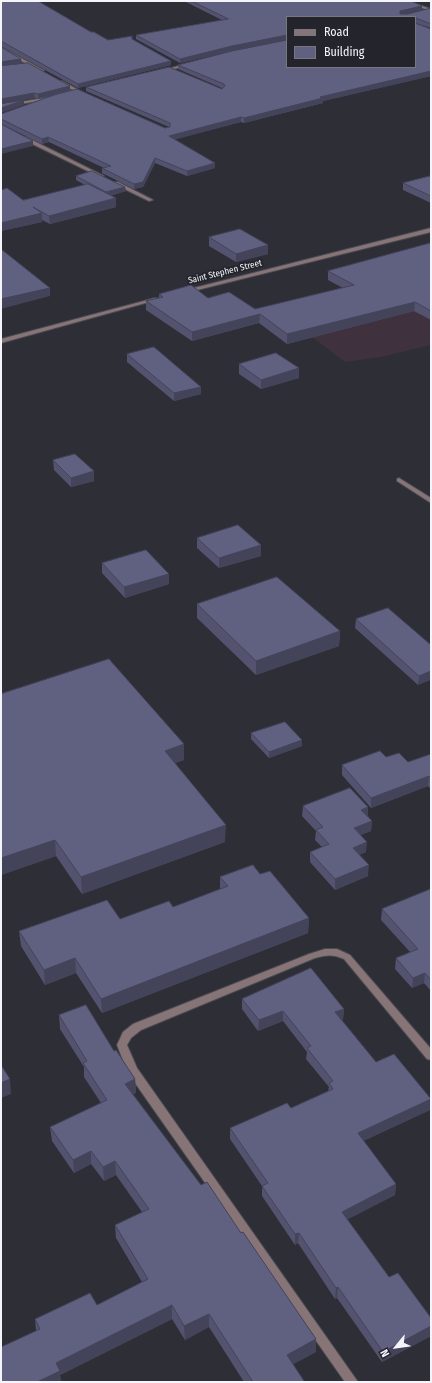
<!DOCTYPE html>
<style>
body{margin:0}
#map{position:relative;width:432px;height:1383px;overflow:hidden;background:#2e2e37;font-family:"Fira Sans Condensed",sans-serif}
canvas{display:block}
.frame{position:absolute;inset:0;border:2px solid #f4f4fa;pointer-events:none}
.legend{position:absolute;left:286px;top:16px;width:130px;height:52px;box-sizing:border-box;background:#24242d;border:1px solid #77777f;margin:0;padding:5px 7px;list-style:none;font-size:12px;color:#f4f4fa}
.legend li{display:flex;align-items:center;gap:8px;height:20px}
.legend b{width:20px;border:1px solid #77777f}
.north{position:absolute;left:376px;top:1327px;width:40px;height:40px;-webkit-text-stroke:3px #24242d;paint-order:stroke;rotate:241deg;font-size:11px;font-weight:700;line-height:16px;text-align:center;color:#f4f4fa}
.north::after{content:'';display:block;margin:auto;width:14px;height:18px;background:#f4f4fa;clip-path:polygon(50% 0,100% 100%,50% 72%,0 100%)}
</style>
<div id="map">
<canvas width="432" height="1383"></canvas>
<div class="frame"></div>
<ul class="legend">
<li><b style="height:5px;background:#877477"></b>Road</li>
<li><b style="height:11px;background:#606081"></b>Building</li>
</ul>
<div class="north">N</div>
</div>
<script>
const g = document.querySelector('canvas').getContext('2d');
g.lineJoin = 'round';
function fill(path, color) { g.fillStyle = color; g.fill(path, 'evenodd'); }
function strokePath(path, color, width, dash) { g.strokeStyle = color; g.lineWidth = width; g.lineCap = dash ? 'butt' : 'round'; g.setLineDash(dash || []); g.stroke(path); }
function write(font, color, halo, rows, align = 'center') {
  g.font = font + ' "Fira Sans Condensed",sans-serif'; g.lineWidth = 3.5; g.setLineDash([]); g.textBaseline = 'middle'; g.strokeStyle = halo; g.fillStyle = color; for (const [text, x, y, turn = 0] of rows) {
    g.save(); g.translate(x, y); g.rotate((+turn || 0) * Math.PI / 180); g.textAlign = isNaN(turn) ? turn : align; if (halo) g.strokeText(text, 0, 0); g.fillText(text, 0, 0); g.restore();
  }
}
fill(new Path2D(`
 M431 272V345L381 357 345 362 283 315Z`), '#40313e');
const minor = new Path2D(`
 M401 1H407L431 9V11Z
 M1 47 43 70 44 71 41 72 1 50Z
 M188 63 189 65 163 72 161 71Z
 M60 81H62L86 94 82 95 60 83Z
 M50 97 52 98V99L1 107V105Z
 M22 137H26L104 176 100 177 22 139Z
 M114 182H118L153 200 149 201 114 184Z
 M431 228V232L185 293 182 291Z
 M155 298 160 299 1 343V339Z
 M399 478 431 498V503L397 481V479Z
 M325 949H337L350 955 431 1049V1060L427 1059 344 959C333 954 326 955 315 958L141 1030 131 1038 127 1045 137 1068 358 1382H345L128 1073 117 1045 123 1032 133 1024 309 954Z`);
strokePath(minor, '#4a4a52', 2);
fill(minor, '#877477');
fill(new Path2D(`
 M1 1 91 32 108 40 132 39 171 61V65L78 88 1 46Z
 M184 1H411L422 6V10L405 14H408L431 8V28L415 23 431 29V76L323 101V103L244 123 241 122 175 139 215 168 187 176 155 163 143 187 134 189 102 173V168H104L49 142 42 144 1 124V114L54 95 38 99 35 98 1 103V47L22 63 3 66 70 90 165 128 169 127 86 91V87L222 89V88L178 69V65L415 67 287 17V40L232 51 180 63 136 39V35L222 20Z
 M76 176 126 191 110 196 116 198V207L50 224 42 220V222L1 231V190L23 200 85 185 76 180Z
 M431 176V203L403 190V183Z
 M209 237 268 245V254L236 262 209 246Z
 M431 243V320L414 311 287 344 259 323 192 341 146 310V301L159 298V294L208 298 255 309 343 288 328 280V271Z
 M127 354 201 394 174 401 127 362Z
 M239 364 299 368V378L261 389 239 374Z
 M53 460 94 471V481L71 487 54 470Z
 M197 538 261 545V556L219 568 197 548Z
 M102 563 169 584 125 598 102 573Z
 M197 604 340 631 339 646 256 675 197 618Z
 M356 619 431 645 418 685 355 628Z
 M1 694 184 744V760L175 763 225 842 82 894 56 856 1 875Z
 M251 733 302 746 269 758 251 739Z
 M431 754V789L428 786 371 808 342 775V765L386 757 408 762Z
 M303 806 368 807V816L372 821 371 831 360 835 366 852 359 855 368 876 335 890 310 862V852L322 847 315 840 316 831 302 816Z
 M260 874 309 918 308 933 102 1013 76 973 45 985 21 946 19 931 120 919 173 907 220 889V877Z
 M431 889V991L424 983 412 988 395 969 396 958 410 952 381 920 382 909Z
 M242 999 344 1009 343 1019 342 1020 376 1062 431 1099 430 1110 363 1141 396 1184 395 1195 347 1219 389 1277 431 1318V1336L382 1362 337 1298 335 1299 298 1243 295 1245 262 1196V1186L230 1139V1128L291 1108 328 1091 329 1087 306 1059 307 1052 283 1021 258 1031 242 1009Z
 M59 1015 114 1051 135 1079 136 1093 133 1094 201 1185 241 1233 316 1339V1352L293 1364 304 1381V1382H244L209 1327 185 1340 172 1319 60 1375 61 1382H1L36 1331 35 1319 97 1305 142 1282 116 1238 115 1225 142 1212 116 1175 104 1181 91 1164 74 1173 52 1141 50 1127 101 1103 84 1077V1067L60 1029Z`), '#53536f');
fill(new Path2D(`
 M422 6V10L400 16V11Z
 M287 35V40L232 51 180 63V59L232 46Z
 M21 59 22 63 1 66V62Z
 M171 61V65L78 88V84Z
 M431 71V76L323 101V103L244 123V118L320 97Z
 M70 86V90L38 99V94Z
 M34 93 35 98 1 103V99Z
 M24 100V105L1 113V108Z
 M241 117V122L170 141 169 136Z
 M48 137 49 142 42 144V139Z
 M33 141V146L1 154V149Z
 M155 158V163L143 187 134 189V184Z
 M215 163V168L187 176V171Z
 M125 187 126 191 106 197V192Z
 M116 198V207L50 224 49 216Z
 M42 213V222L1 231V223Z
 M268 245V254L236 262V254Z
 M50 288V296L1 309V299Z
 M415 302 414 311 287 344V334Z
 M260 314 259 323 192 341V332Z
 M299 368V378L261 389V380Z
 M201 387V394L174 401V393Z
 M94 471V481L71 487V478Z
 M261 545V556L219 568V558Z
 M169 574V584L125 598 124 587Z
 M340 631 339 646 256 675V661Z
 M431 671V680L418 685 419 676Z
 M302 740V746L269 758V752Z
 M184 744V760L165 767V751Z
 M429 776 428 786 371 808V798Z
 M368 807V817L361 810Z
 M372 821 371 831 353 838 354 828Z
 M226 825 225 842 82 894 81 877Z
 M55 840 56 856 1 875V858Z
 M367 842 366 852 352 858 353 848Z
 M369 865 368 876 335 890V879Z
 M309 918 308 933 102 1013 101 999Z
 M75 958 76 973 45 985 44 970Z
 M425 973 424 983 412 988 413 978Z
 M344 1009 343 1019 335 1023V1012Z
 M283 1011V1021L258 1031 259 1020Z
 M10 1079 11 1094 1 1098V1083Z
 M135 1079 136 1093 125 1097V1084Z
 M431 1099 430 1110 357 1144 358 1133Z
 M91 1151V1164L74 1173 73 1160Z
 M115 1161 116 1175 104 1181 103 1167Z
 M396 1184 395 1195 341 1223 342 1212Z
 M299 1233 298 1243 295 1245V1234Z
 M338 1287 337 1298 335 1299 336 1288Z
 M172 1305V1319L60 1375 61 1382H37L56 1363Z
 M209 1314V1327L185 1340 184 1326Z
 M431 1326V1336L382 1362 383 1352Z
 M316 1339V1352L286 1368 287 1355Z`), '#43435a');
const building = new Path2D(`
 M1 1H38L91 32H94L108 40 132 36V39L171 61 78 84 1 41Z
 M192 1H411L422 6 400 11V14H408L431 8V24L416 18 415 20V17H287V35L232 46 180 59 136 35 228 19Z
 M415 23 431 29V71L320 97 323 98 244 118 241 117 169 136 215 163 187 171 155 158 143 182 134 184 102 168 111 166 48 137 42 139 1 119V114L54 95 77 89 165 128 170 127V123L86 87 169 67 222 89 225 86 224 84 178 65 232 51 287 40V67H415Z
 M1 47 21 59 1 62Z
 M28 63 70 86 38 94 34 93 1 99V66Z
 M24 100 1 108V104Z
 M1 124 33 141 1 149Z
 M92 171 125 187 106 192 76 176Z
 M431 176V196L403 183Z
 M88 184 116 198 49 216 33 207 42 213 1 223V190L7 188 23 200Z
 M240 229 268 245 236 254 209 237Z
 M431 243V311L415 302 287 334 260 314 192 332 146 301 163 297 159 294 191 285 208 298 229 292 255 309 354 285 328 271Z
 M1 249 50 288 1 299Z
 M154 347 201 387 174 393 127 354Z
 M276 353 299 368 261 380 239 364Z
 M75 454 94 471 71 478 53 460Z
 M238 525 261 545 219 558 197 538Z
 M146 550 169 574 124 587 102 563Z
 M277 577 340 631 256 661 197 604Z
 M388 608 431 645V671L419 676 356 619Z
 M109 659 184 744 165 751 226 825 81 877 55 840 1 858V694Z
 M285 722 302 740 269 752 251 733Z
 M380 751 386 757 399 753 408 762 431 754V778L429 776 371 798 342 765Z
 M350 788 368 807 361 810 372 821 354 828 367 842 353 848 369 865 335 879 310 852 329 844 316 830 323 827 303 806Z
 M253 865 260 874 270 871 309 918 101 999 75 958 44 970 19 931 107 900 120 919 169 901 173 907 228 886 220 877Z
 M431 889V980L425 973 413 978 396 958 418 949 382 909Z
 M311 968 344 1009 335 1012 376 1062 394 1054 431 1099 358 1133 396 1184 342 1212 389 1277 398 1273 431 1318V1326L383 1352 338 1287 336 1288 299 1233 295 1234 262 1186 268 1183 230 1128 287 1103 291 1108 333 1089 329 1083 333 1081 307 1048 311 1046 283 1011 259 1020 242 999Z
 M86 1005 114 1051 116 1050 135 1079 125 1084 201 1185 207 1182 241 1233 243 1232 316 1339 287 1355 304 1381 302 1382H253L209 1314 184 1326 172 1305 56 1363 60 1371 37 1382H1V1347L40 1329 35 1319 90 1293 97 1305 148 1279 115 1225 149 1209 115 1161 103 1167 91 1151 73 1160 50 1127 107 1100 83 1063 87 1061 59 1015Z
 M1 1065 10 1079 1 1083Z`);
fill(building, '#606081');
strokePath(building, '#43435a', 1);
write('9px', '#f4f4fa', '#24242d', [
 ["Saint Stephen Street",225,272,-14]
]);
</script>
